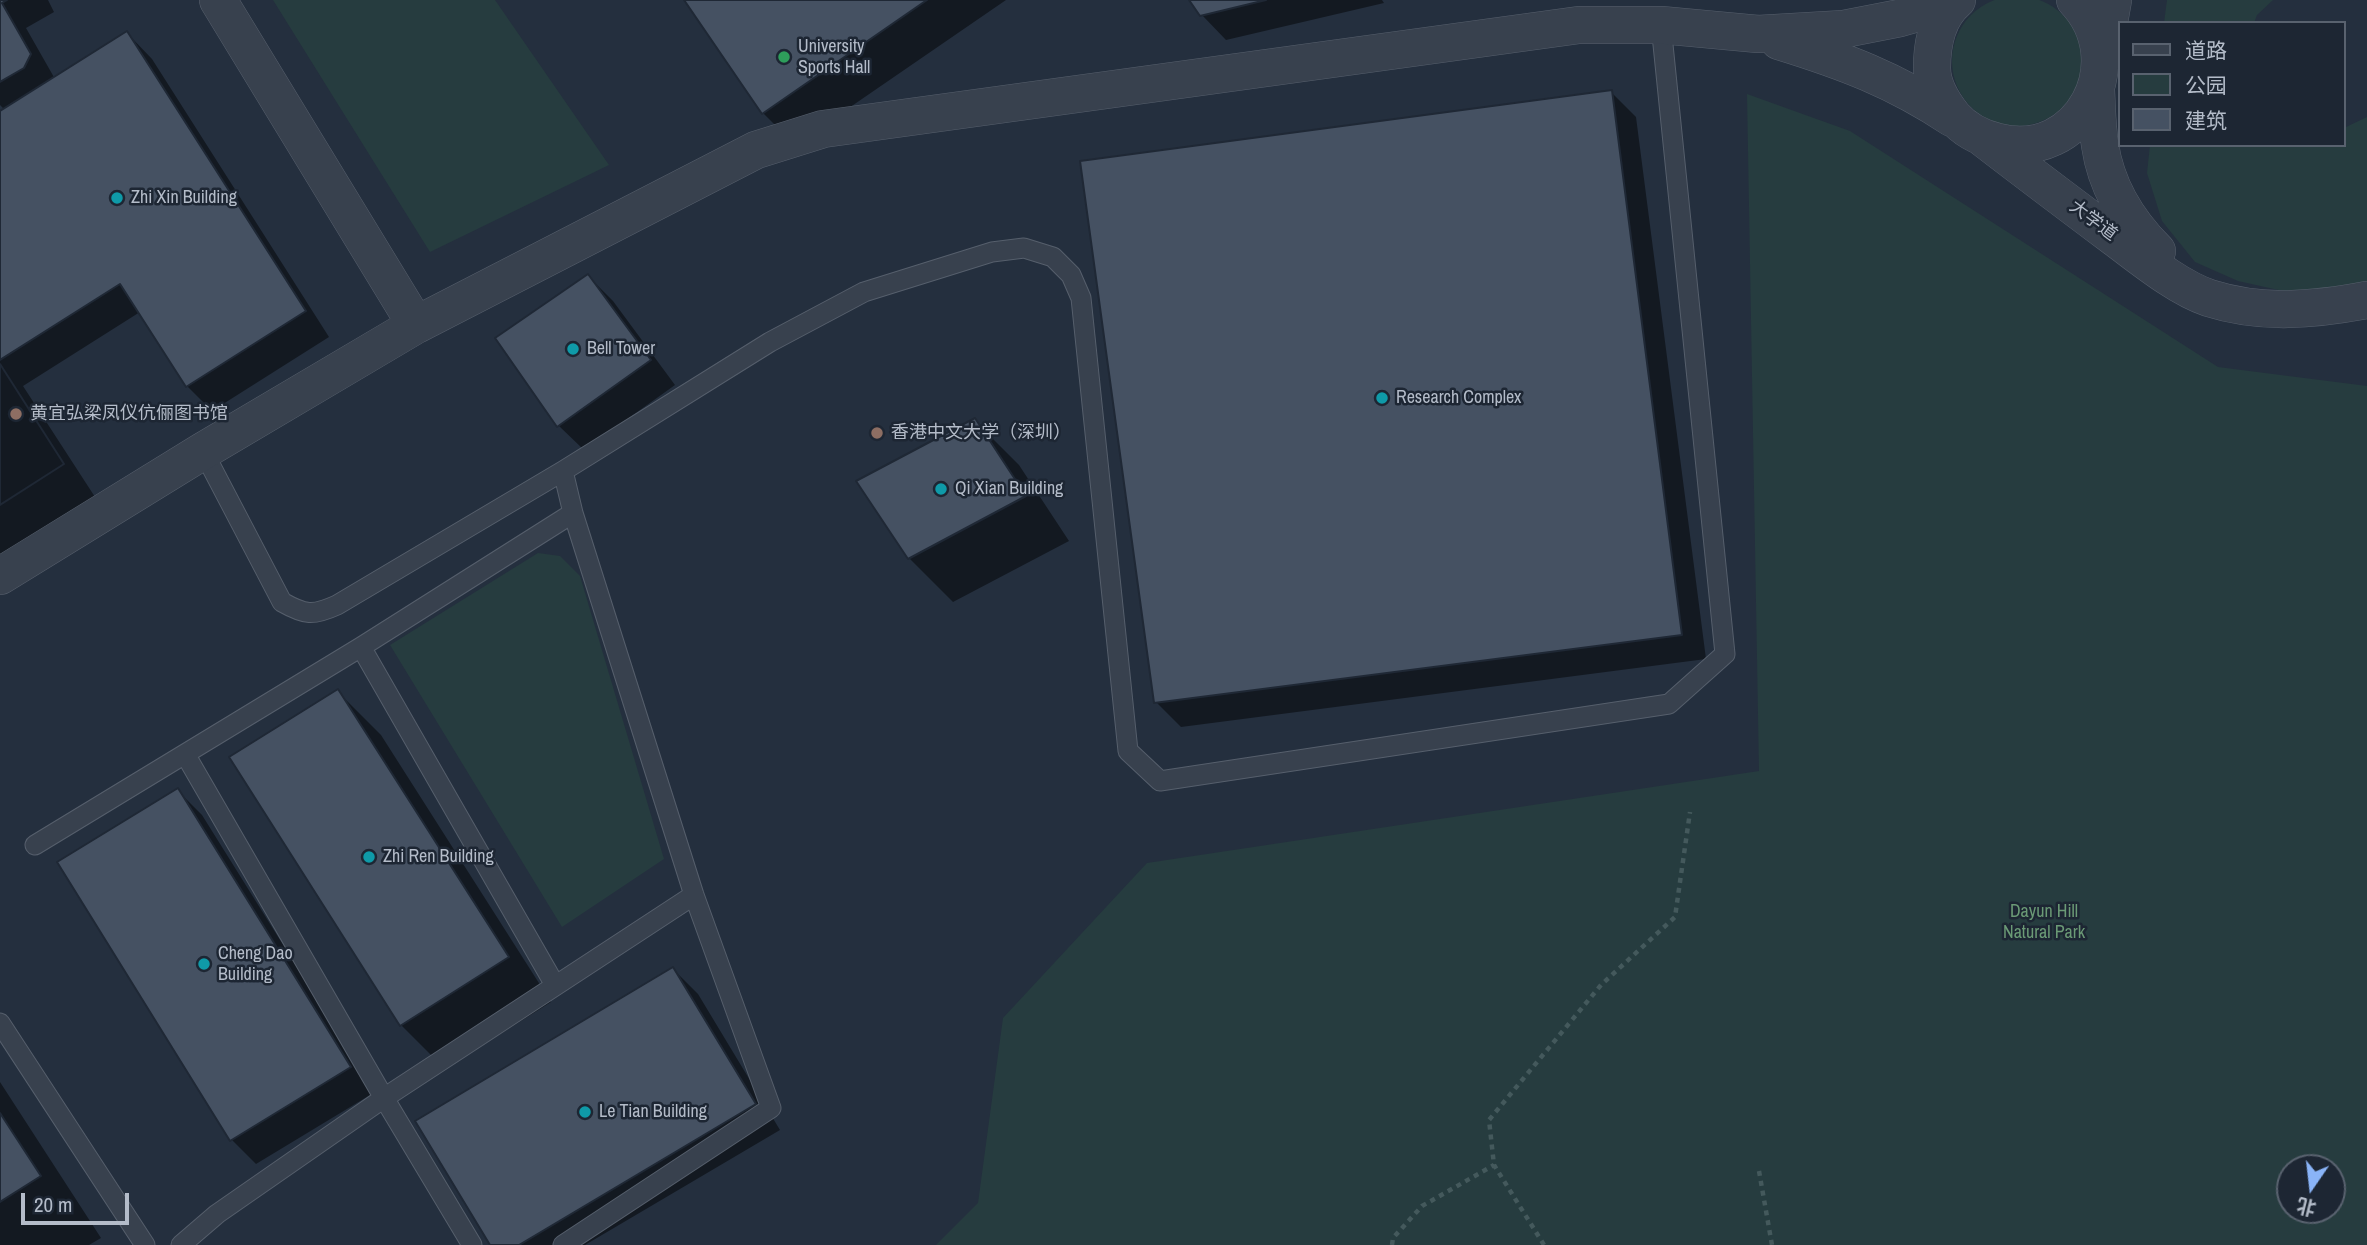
<!DOCTYPE html>
<meta charset="utf-8">
<style>
body{margin:0}
#map{position:relative;width:2367px;height:1245px;overflow:hidden;background:#242f3e;font-family:"Archivo Narrow","Noto Sans SC",sans-serif}
canvas{display:block}
.legend{position:absolute;left:2118px;top:21px;width:228px;height:126px;box-sizing:border-box;background:#1d2633;border:2px solid #59626f;margin:0;padding:9px 12px;list-style:none;font-size:21px;color:#b4bcc9}
.legend li{display:flex;align-items:center;gap:14px;height:35px}
.legend b{width:35px;border:2px solid #59626f}
.north{position:absolute;left:2276px;top:1154px;width:70px;height:70px;box-sizing:border-box;background:#1d2633;border:2px solid #59626f;border-radius:50%;rotate:194deg;font-size:19px;font-weight:700;line-height:28px;text-align:center;color:#b4bcc9}
.north::after{content:'';display:block;margin:auto;width:24px;height:32px;background:#8ab4f8;clip-path:polygon(50% 0,100% 100%,50% 72%,0 100%)}
.scale{position:absolute;left:21px;top:1193px;width:108px;height:32px;box-sizing:border-box;border:4px solid #b4bcc9;border-top:0;padding-left:9px;font-size:21px;line-height:24px;white-space:nowrap;color:#b4bcc9;-webkit-text-stroke:5px #1d2633;paint-order:stroke}
</style>
<div id="map">
<canvas width="2367" height="1245"></canvas>
<ul class="legend">
<li><b style="height:9px;background:#38414e"></b>道路</li>
<li><b style="height:19px;background:#263c3f"></b>公园</li>
<li><b style="height:19px;background:#455162"></b>建筑</li>
</ul>
<div class="north">北</div>
<div class="scale">20 m</div>
</div>
<script>
const g = document.querySelector('canvas').getContext('2d');
g.lineJoin = 'round';
function fill(path, color) { g.fillStyle = color; g.fill(path, 'evenodd'); }
function strokePath(path, color, width, dash) { g.strokeStyle = color; g.lineWidth = width; g.lineCap = dash ? 'butt' : 'round'; g.setLineDash(dash || []); g.stroke(path); }
function write(font, color, halo, rows, align = 'center') {
  g.font = font + ' "Archivo Narrow","Noto Sans SC",sans-serif'; g.lineWidth = 5; g.setLineDash([]); g.textBaseline = 'middle'; g.strokeStyle = halo; g.fillStyle = color; for (const [text, x, y, turn = 0] of rows) {
    g.save(); g.translate(x, y); g.rotate((+turn || 0) * Math.PI / 180); g.textAlign = isNaN(turn) ? turn : align; if (halo) g.strokeText(text, 0, 0); g.fillText(text, 0, 0); g.restore();
  }
}
fill(new Path2D(`
 M1952 61a65 65 0 1 1 130 0a65 65 0 1 1-130 0Z
 M273 0H495L609 165 430 252Z
 M2167 0H2273L2257 15 2254 23H2164Z
 M1747 94 1850 131 2218 367 2367 386V1245H936L978 1203 1003 1018 1147 863 1759 771ZM2290 1168H2332V1210H2290Z
 M2367 117V286L2301 295 2238 281 2195 262 2162 221 2147 173 2150 145H2344V128Z
 M538 553 560 556 580 576 664 859 562 927 390 645Z`), '#263c3f');
fill(new Path2D(`
 M0 0H48L54 12 26 28 55 79 127 33 152 59 329 337 212 411 187 386 140 312 23 386 95 497 0 557V113L5 110 0 105Z
 M686 0H1006L795 145 763 113Z
 M1191 0H1382L1384 3 1226 40 1201 14Z
 M1611 92 1636 117 1706 659 1181 727 1156 702Z
 M588 276 613 301 675 385 584 450 559 426Z
 M975 421 1019 465 1069 541 953 602 909 558Z
 M337 691 381 735 551 1002 445 1069 401 1025Z
 M177 790 202 815 375 1092 256 1164 231 1139Z
 M673 969 698 994 780 1130 585 1245H492Z
 M0 1082 101 1238 89 1245H0Z`), '#0007');
const building = new Path2D(`
 M0 0H7L2 3 31 54 24 68 0 82Z
 M684 0H927L762 114Z
 M1189 0H1266L1200 16Z
 M127 31 306 311 186 387 120 284 0 360V111Z
 M1612 90 1682 635 1154 703 1080 161Z
 M588 274 651 360 557 427 495 338Z
 M0 364 64 464 0 505Z
 M0 364 64 464 0 505Z
 M975 418 1026 496 908 559 856 481Z
 M338 689 509 957 400 1026 229 757Z
 M178 788 351 1067 230 1141 57 862Z
 M673 967 756 1104 519 1245H490L415 1121Z
 M0 1113 41 1176 0 1202Z`);
fill(building, '#455162');
strokePath(building, '#1f2835', 2);
const service = new Path2D(`
 M203 451 282 602C305 615 313 616 337 605L563 471 770 342 864 292 992 252 1024 248 1053 257 1071 275 1081 298 1128 751 1160 781 1669 704 1725 654 1661 25
 M563 471 573 513 694 895 771 1108 563 1245
 M361 647 555 985
 M185 754 384 1098 472 1245
 M35 845 361 647 573 513
 M0 1023 145 1245
 M181 1245 217 1214 384 1098 694 895`);
const minor = new Path2D(`
 M218 0 416 325
 M1957 0C1937 17 1932 43 1932 68 1932 86 1942 102 1953 116 1965 130 1981 138 1998 142 2080 163 2134 62 2075 0
 M1779 41C1844 61 1895 80 1952 118
 M2103 56 2113 0
 M2096 90C2097 108 2097 127 2100 145 2106 186 2128 222 2157 251
 M1983 138C2027 172 2071 205 2115 238 2142 258 2177 287 2209 298 2262 315 2314 310 2367 300
 M0 576 203 451 416 325 756 150 823 129 1579 25H1661L1758 34 1844 29 1900 18 1953 3`);
strokePath(service, '#565f6c', 21);
strokePath(minor, '#565f6c', 38);
strokePath(new Path2D(`
 M1759 1171 1772 1245
 M1392 1245 1393 1238 1422 1206 1494 1165
 M1544 1245 1494 1165 1489 1120 1601 985 1675 917 1690 812`), '#44595c', 4.5, [5, 5]);
strokePath(service, '#38414e', 19);
strokePath(minor, '#38414e', 37);
for (const [x, y, r, color] of [
 [784,57,7,"#2e9e5b"],
 [117,198,7,"#0f9aa8"],
 [573,349,7,"#0f9aa8"],
 [1382,398,7,"#0f9aa8"],
 [16,414,7,"#8d6e63"],
 [877,433,7,"#8d6e63"],
 [941,489,7,"#0f9aa8"],
 [369,857,7,"#0f9aa8"],
 [204,964,7,"#0f9aa8"],
 [585,1112,7,"#0f9aa8"]
]) { const dot = new Path2D(); dot.arc(x, y, r, 0, 2 * Math.PI); g.fillStyle = color; g.fill(dot); strokePath(dot, '#1d2633', 2.5); }
write('18px', '#b4bcc9', '#1d2633', [
 ["University",798,47],
 ["Sports Hall",798,68],
 ["Zhi Xin Building",131,198],
 ["Bell Tower",587,349],
 ["Research Complex",1396,398],
 ["黄宜弘梁凤仪伉俪图书馆",30,414],
 ["香港中文大学（深圳）",891,433],
 ["Qi Xian Building",955,489],
 ["Zhi Ren Building",383,857],
 ["Cheng Dao",218,954],
 ["Building",218,975],
 ["Le Tian Building",599,1112]
], 'left');
write('18px', '#b4bcc9', '#1d2633', [
 ["大学道",2093,221,37]
]);
write('18px', '#6b9a76', '#1d2633', [
 ["Dayun Hill",2044,912],
 ["Natural Park",2044,933]
]);
</script>
